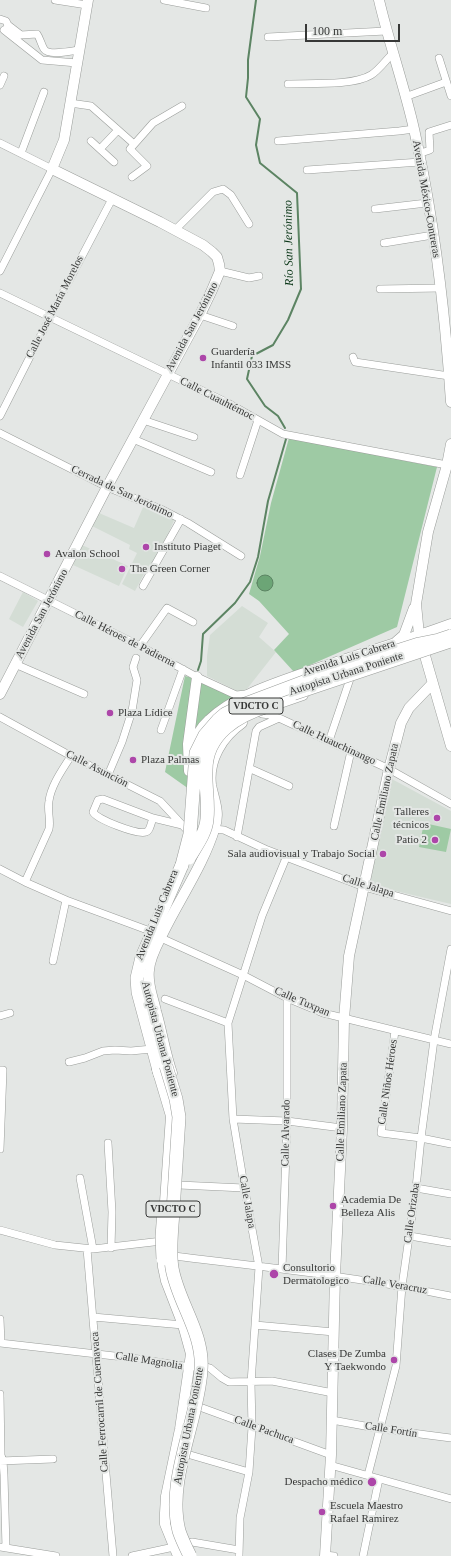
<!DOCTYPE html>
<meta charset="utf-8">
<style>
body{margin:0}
#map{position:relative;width:451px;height:1556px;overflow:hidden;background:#e4e7e5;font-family:Georgia,serif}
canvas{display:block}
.scale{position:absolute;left:305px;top:24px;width:95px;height:18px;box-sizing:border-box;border:2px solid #373837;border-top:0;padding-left:5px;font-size:12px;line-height:14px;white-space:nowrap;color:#373837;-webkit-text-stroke:3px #e4e7e5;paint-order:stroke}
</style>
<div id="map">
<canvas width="451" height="1556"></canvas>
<div class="scale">100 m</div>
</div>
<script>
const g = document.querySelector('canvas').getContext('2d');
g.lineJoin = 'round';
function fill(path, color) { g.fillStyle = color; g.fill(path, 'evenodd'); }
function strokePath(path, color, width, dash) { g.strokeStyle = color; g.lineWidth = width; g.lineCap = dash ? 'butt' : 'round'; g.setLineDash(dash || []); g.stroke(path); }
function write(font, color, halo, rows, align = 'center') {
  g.font = font + ' Georgia,serif'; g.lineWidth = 4; g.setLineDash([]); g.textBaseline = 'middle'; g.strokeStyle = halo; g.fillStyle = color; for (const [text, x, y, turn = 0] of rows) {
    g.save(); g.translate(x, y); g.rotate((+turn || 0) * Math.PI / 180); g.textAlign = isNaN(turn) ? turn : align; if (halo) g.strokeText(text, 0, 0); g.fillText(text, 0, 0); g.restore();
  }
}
fill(new Path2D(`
 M144 505 175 518 158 557 146 570 135 591 122 584 137 553 129 549 130 545 92 526 99 513 134 528Z
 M82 545 128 566 119 586 73 565Z
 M23 592 38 601 23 627 9 619Z
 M242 606 268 623 259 637 276 652 243 694 207 676V656L210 635Z
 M390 778 451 811V904L370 885Z`), '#d4ddd5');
fill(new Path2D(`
 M289 438 437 467 397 627 294 672 274 650 289 634 259 601 249 594 260 556 271 503Z
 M185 676 196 679 236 695 189 789 165 772Z
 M424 823 451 829 446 852 419 847Z`), '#9ecaa4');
const water = new Path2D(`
 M257 583a8 8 0 1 1 16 0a8 8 0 1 1-16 0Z`);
fill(water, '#6ca576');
strokePath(water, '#5c8463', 1);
strokePath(new Path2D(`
 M256 0 248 60V78L246 97 260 119 256 145 260 163 297 193 301 289 288 320 273 345 252 356 247 379 265 406 278 416 285 428
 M198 670 201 661 203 634 235 603 250 582 258 557 268 501 286 439`), '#5c8463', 2);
const street = new Path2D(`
 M55 0 87 5
 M164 0 206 8
 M0 19 6 21 8 25 6 29
 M8 25 21 35 37 34C40 38 41 44 44 49 48 56 72 51 79 50
 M4 30 42 60 77 63
 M268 37 386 31
 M439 58 451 96
 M288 84C310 83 353 86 371 75 379 70 386 60 393 53
 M0 85 4 76
 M405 97 446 82
 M70 103 91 106 134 144
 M91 141 114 162
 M278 141 399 131 414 129
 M0 143 52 169 0 271
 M100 149 118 130
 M21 153 44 92
 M418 154 430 150 429 132 451 125
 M307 170 420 162
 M132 177 147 166 130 149 153 123 182 106
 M375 209 427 203
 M175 230 213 192 223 189 231 195 249 224
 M384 243 433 235
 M220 271 249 278 259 276
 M380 289 441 288
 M0 293 228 403 283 434 447 465
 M200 315 233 326
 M353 357 355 362 449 376
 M0 416 50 317 112 199
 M143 420 194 437
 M0 433 107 487 163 510 188 523 241 556
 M133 439 211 472
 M240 475 258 420
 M0 576 140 646 197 677 236 695 246 694
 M143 586 181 519
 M140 646 167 608 193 622
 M15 664 84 694
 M262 714 270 715 279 718 389 769 451 804
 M0 717 71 756 160 801 186 829
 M161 730 183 669
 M329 741 350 679
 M251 769 289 786
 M108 775 122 742 132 711 137 680 133 667 136 658
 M153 818C151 823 150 831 146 832 137 835 96 819 93 812L98 800 103 799 153 818 182 825
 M334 826 351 751
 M214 829 224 830 265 849 364 887 451 911
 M237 837 256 731 259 727 279 718
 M0 869 25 882 66 900 150 931
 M25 882 49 829C51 820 47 810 49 801 51 785 63 769 71 756
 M161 938 243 975 287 998 323 1013 451 1044
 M53 961 66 900
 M165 999 228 1023
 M0 1016 10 1013
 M395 1031 381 1133 421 1138 451 1144
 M69 1062 85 1058 103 1051 115 1050 131 1051 152 1049
 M0 1070H3L0 1149
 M233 1119 287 1121 342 1128
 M108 1143 112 1212 111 1248
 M80 1178 93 1249
 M179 1185 244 1188
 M416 1188 451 1194
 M0 1230 55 1245 93 1249 162 1241
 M410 1236 451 1243
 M87 1249C96 1351 104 1454 113 1556
 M173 1256C266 1267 359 1277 451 1296
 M282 1269 287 1121V998
 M93 1317 183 1325
 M0 1319 1 1343
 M255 1325 334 1332
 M0 1343 132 1358 190 1367 203 1366 210 1368 222 1378 229 1382 272 1381 333 1393
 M0 1394 1 1455 3 1461 4 1475 6 1548
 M197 1406 331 1455
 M332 1420 381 1429 451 1438
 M187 1454 249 1472
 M0 1461 53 1459
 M330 1465 451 1499
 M368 1475 396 1366 402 1286 416 1188 421 1138 434 1040 451 949
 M192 1542 239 1550
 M0 1547 56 1556
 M325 1555 334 1556
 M132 1556 174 1547
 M239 1556 240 1518 249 1472 252 1427 251 1383 259 1267 244 1185 233 1119 228 1023 262 916 286 858
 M363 1556 379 1479`);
const secondary = new Path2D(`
 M379 0C389 43 404 85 414 129 434 218 445 310 451 402
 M451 444 447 465 428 532 416 604 419 635 451 746
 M396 642 404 635 414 608
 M0 694 107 487 200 315 212 290 220 271 219 264 217 257 212 252 203 245 160 222 52 169 64 140 88 0
 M270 709 277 704 303 695
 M192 751C194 739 200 728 209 720 235 695 279 682 313 670 359 654 405 641 451 624
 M189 771 188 744 197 677
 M157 1069 171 1116 164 1216
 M172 1073C165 1053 162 1032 156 1011 153 997 147 984 149 970 150 957 157 945 163 933 180 898 204 864 215 827 220 812 214 800 211 785 208 760 222 737 242 723
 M162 1252 163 1267 166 1281 183 1325 191 1354 180 1429 166 1496 165 1513V1524L178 1556
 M325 1556 331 1455 335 1275 342 1128 344 1019 349 956 389 769 401 723 409 708 432 684`);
const highway = new Path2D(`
 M268 706 276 701
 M160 1074 138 992 137 978 142 957 182 865`);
strokePath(street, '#9a9d9a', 8);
strokePath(secondary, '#9a9d9a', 11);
strokePath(highway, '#9a9d9a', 14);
strokePath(street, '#fff', 7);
strokePath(secondary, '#fff', 10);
strokePath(highway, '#fff', 13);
const secondaryBridge = new Path2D(`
 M294 695 449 643`);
const highwayBridge = new Path2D(`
 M189 858C196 846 206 833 207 819 209 803 205 786 206 770 206 734 238 715 268 706
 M182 865 190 834 196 753 205 735 218 720 225 714 245 704 322 675 419 644 439 640 451 636
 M166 1066 176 1099 179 1117C177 1148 175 1179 173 1211 172 1229 169 1250 172 1268 178 1303 204 1333 201 1370 198 1421 166 1480 179 1531 182 1540 186 1548 190 1556
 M163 1259 162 1237 164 1210`);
strokePath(secondaryBridge, '#9a9d9a', 11, []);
strokePath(highwayBridge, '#9a9d9a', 14, []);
strokePath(secondaryBridge, '#fff', 10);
strokePath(highwayBridge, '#fff', 13);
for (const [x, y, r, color] of [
 [203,358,4,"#ad46a9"],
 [146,547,4,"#ad46a9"],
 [47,554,4,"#ad46a9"],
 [122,569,4,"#ad46a9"],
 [110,713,4,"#ad46a9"],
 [133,760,4,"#ad46a9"],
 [437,818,4,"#ad46a9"],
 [435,840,4,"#ad46a9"],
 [383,854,4,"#ad46a9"],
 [333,1206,4,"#ad46a9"],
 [274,1274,5,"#ad46a9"],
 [394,1360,4,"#ad46a9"],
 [372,1482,5,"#ad46a9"],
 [322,1512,4,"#ad46a9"]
]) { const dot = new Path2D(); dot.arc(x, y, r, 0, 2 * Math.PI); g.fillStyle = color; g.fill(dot); strokePath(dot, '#e4e7e5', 1.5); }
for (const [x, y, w] of [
 [256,706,54],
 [173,1209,54]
]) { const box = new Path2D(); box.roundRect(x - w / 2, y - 8, w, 16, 3); g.fillStyle = '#e4e7e5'; g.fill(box); strokePath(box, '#373837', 1); }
write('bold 10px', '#373837', null, [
 ["VDCTO C",256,706],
 ["VDCTO C",173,1209]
]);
write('11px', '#373837', '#e4e7e5', [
 ["Avenida México-Contreras",426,199,80],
 ["Calle José María Morelos",55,307,-63],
 ["Avenida San Jerónimo",192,327,-62],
 ["Calle Cuauhtémoc",217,399,27],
 ["Cerrada de San Jerónimo",122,492,25],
 ["Avenida San Jerónimo",42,614,-62],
 ["Calle Héroes de Padierna",125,639,27],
 ["Avenida Luis Cabrera",349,658,-18],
 ["Autopista Urbana Poniente",346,674,-18],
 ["Calle Huauchinango",334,743,25],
 ["Calle Asunción",97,769,27],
 ["Calle Emiliano Zapata",385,792,-78],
 ["Calle Jalapa",368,886,18],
 ["Avenida Luis Cabrera",157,915,-68],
 ["Calle Tuxpan",302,1002,23],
 ["Autopista Urbana Poniente",160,1039,75],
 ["Calle Niños Héroes",388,1082,-82],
 ["Calle Emiliano Zapata",342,1112,-88],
 ["Calle Alvarado",286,1133,-89],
 ["Calle Jalapa",247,1202,80],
 ["Calle Orizaba",412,1213,-82],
 ["Calle Veracruz",395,1285,10],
 ["Calle Magnolia",149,1361,9],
 ["Calle Ferrocarril de Cuernavaca",100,1402,-94],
 ["Autopista Urbana Poniente",189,1426,-79],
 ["Calle Pachuca",264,1430,20],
 ["Calle Fortín",391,1430,9]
]);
write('11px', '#373837', '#e4e7e5', [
 ["Guardería",211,352],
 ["Infantil 033 IMSS",211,365],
 ["Instituto Piaget",154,547],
 ["Avalon School",55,554],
 ["The Green Corner",130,569],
 ["Plaza Lídice",118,713],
 ["Plaza Palmas",141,760],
 ["Talleres",429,812,"right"],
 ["técnicos",429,825,"right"],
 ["Patio 2",427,840,"right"],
 ["Sala audiovisual y Trabajo Social",375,854,"right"],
 ["Academia De",341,1200],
 ["Belleza Alis",341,1213],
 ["Consultorio",283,1268],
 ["Dermatologico",283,1281],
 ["Clases De Zumba",386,1354,"right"],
 ["Y Taekwondo",386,1367,"right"],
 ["Despacho médico",363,1482,"right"],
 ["Escuela Maestro",330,1506],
 ["Rafael Ramirez",330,1519]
], 'left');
write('italic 12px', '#0a3617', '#e4e7e5', [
 ["Río San Jerónimo",289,243,-91]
]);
</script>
